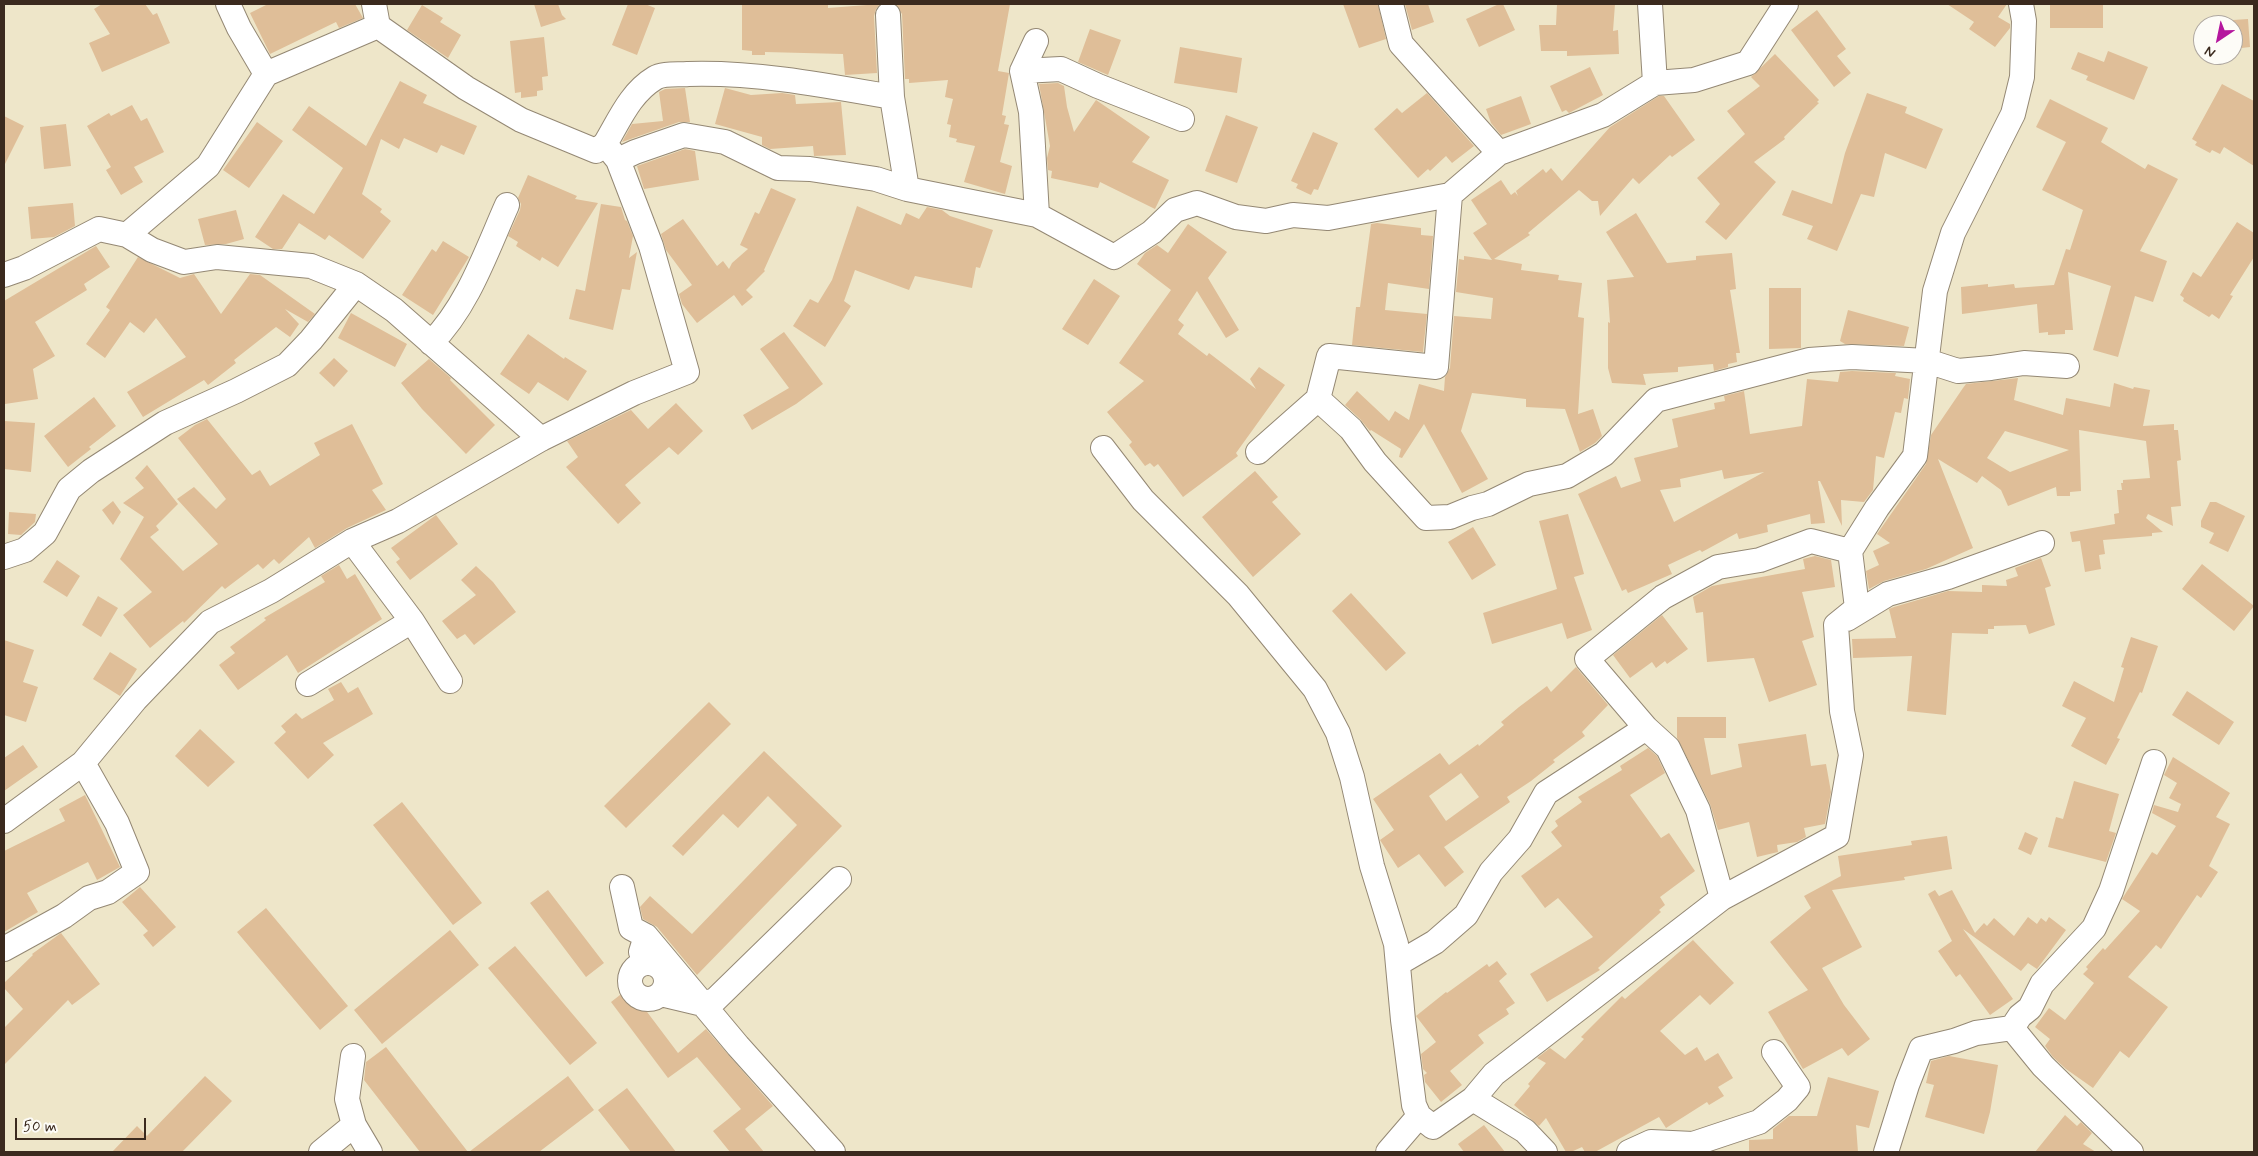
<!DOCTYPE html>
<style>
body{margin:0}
#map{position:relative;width:2258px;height:1156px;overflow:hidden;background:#eee6c9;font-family:Mynerve,sans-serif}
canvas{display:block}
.frame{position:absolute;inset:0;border:5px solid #3b2a1e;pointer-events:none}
.north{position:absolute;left:2193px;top:15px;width:50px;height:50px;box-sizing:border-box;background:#fdfcf7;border:1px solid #afa8a0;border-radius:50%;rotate:214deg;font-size:14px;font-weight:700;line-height:20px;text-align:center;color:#3b2a1e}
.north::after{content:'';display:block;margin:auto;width:18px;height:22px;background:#b5179e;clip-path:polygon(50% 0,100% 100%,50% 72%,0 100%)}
.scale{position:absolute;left:15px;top:1118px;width:131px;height:22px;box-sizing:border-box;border:2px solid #3b2a1e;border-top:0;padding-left:6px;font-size:15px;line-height:18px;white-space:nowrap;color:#3b2a1e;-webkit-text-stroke:4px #fdfcf7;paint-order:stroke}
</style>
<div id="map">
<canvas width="2258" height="1156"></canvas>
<div class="frame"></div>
<div class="north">N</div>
<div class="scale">50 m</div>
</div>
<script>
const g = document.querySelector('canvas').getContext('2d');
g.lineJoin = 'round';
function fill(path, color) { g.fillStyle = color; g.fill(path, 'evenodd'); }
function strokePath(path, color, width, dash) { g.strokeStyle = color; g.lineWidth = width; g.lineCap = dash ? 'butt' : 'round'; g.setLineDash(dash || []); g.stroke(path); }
fill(new Path2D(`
 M102 4H145L153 15 157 13 170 43 102 72 89 43 110 34 94 9Z
 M268 4H355L363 18 339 28 336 22 270 54 250 13Z
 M534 4H558L562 15 566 19 541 27Z
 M628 4H645L655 8 637 55 612 45Z
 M742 4H828V8L880 4 876 9 874 16 877 73 845 75 843 54 765 52V55H752V51L742 50Z
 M895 4H1010L998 71 1009 73 1002 115 1006 116 1004 124 1009 125 1000 162 1012 166 1005 194 964 182 975 146 956 142 957 139 949 137 951 125 947 124 953 99 945 97 948 80 909 83V79H905L902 14Z
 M1343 4H1378L1386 39 1359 48Z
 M1405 4H1428L1434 22 1412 30Z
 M1499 4H1503L1515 30 1479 47 1466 19Z
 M1557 4H1615L1613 31 1618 30 1619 54 1567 56V51H1541L1539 25H1556Z
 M1947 4H2007L1998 17 2010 24V28L1995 47 1969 29 1974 22Z
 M2050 4H2103V28H2050Z
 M422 5 443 18 440 22 461 35 448 58 407 30Z
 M1817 10 1846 49 1837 56 1851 73 1834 87 1791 30Z
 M2248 19 2250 47 2233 49V20Z
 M1090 29 1121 40 1108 75 1078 62Z
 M544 37 548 76 542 77 543 90 537 91V96L521 98V92L515 93 510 41Z
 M1180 47 1242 58 1237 93 1174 83Z
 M2108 51 2148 67 2134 100 2086 80 2088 76 2071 69 2078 52 2104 62Z
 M1775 54 1819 100 1817 102 1819 103 1784 137 1785 139 1754 162 1776 182 1726 240 1705 222 1720 204 1697 178 1745 134 1727 111 1760 86 1751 77Z
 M1590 67 1603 95 1569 113 1566 110 1562 112 1550 86Z
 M400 81 427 95 423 103 477 126 464 155 441 145 437 153 404 138 399 149 381 139 362 194 382 209 380 212 391 221 363 259 329 235 325 240 299 223 282 249H273L255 237 283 194 314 214 343 168 292 130 309 106 366 146Z
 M1058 83 1064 86 1067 107 1074 132 1096 100 1150 137 1132 162 1169 180 1155 209 1100 182 1098 188 1051 178 1052 171 1048 170 1047 158 1050 146 1039 84Z
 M2222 84 2254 101V166L2224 147 2220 154 2212 150 2210 153 2195 145 2197 142 2192 139Z
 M685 88 690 122H679L622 142 632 124 663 121 659 92 665 89Z
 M725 88 751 95 782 93 795 95 796 104 841 102 846 155 814 156 813 146 770 149 762 145V137L715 124Z
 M1427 93 1474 146 1452 163 1446 156 1430 171 1428 169 1418 178 1374 129 1397 108 1402 113Z
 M1867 93 1907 107 1905 113 1943 129 1926 169 1885 153 1874 197 1861 194 1837 251 1807 239 1813 226 1782 215 1792 190 1832 204 1845 153Z
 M1521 96 1531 124 1501 135 1491 123 1486 109Z
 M1659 96H1664L1695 140 1672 157 1670 155 1639 184 1633 178 1600 216 1598 201H1592L1579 190 1528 233 1530 235 1494 259 1522 264 1521 270 1559 275 1558 280 1582 283 1578 317 1584 318 1578 414 1593 409 1602 436 1595 443 1580 452 1565 409 1526 407V399L1472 393 1461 431 1488 479 1462 493 1424 424 1402 458 1399 457 1401 449 1371 430 1370 431 1360 419 1345 405 1357 391 1389 421 1395 411 1409 420 1419 384 1444 391 1445 377 1450 368 1454 316 1491 319 1493 298 1456 292 1459 259 1464 260V256L1492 260 1473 233 1487 224 1471 200 1501 180 1511 195 1515 192 1518 196 1516 191 1543 169 1546 173 1551 168 1562 181 1610 127Z
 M2050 99 2108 128 2101 142 2145 169 2148 164 2178 179 2140 251 2167 261 2153 302 2135 296 2118 357 2093 350 2111 286 2068 272 2073 330H2065V334L2048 335V332L2039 333 2037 304 1962 314 1961 287 1988 284V287L2014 284 2015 288 2054 285 2066 249 2070 250 2083 210 2042 190 2066 142 2036 127Z
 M132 105 141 121 147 118 164 152 134 167 143 182 121 195 106 170 111 167 87 126 109 113 111 116Z
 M1226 115 1258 127 1237 183 1205 171Z
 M4 116 24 126 4 166Z
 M257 122 283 141 249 188 223 170Z
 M66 124 71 166 44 169 40 127Z
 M1313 132 1338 143 1318 190 1314 189 1311 195 1296 188 1298 184 1291 181Z
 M685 149 695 151 699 180 644 189 637 166Z
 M528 175 577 196 575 199 598 203 558 267 542 257 540 261 516 246 518 242 508 236 520 210 521 204 518 198Z
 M771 188 796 199 764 270 765 271 746 290 753 297 742 306 734 295 697 323 682 304 679 294 692 285 666 250 661 234 683 219 717 266 723 261 729 269 732 263 748 249 740 245 755 212 759 214Z
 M73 203 75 226 54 237 31 239 28 207Z
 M601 204 621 207 625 220 627 221 633 236 629 258 637 252 630 290 622 289 613 330 569 319 576 289 585 291Z
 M857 206 901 225 906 213 919 219 927 207 942 210 950 216 993 230 980 268 976 267 972 288 915 276 909 290 855 270 844 301 851 306 825 347 793 326 810 299 818 303 832 280Z
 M236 210 244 239 226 244 205 245 198 219Z
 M1636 213 1667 263 1696 260V256L1732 253 1736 289 1730 290 1740 353H1736L1737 362 1728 364V367L1714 371 1713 364 1678 367V372L1643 374 1646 385 1612 383 1608 368V322L1610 323 1607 280 1634 277 1606 232Z
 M2237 222 2254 233V257L2230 295 2233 296 2219 319 2212 314 2209 317 2183 301 2184 298 2180 295 2193 272 2201 277Z
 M1377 223 1421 228V235L1433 236 1429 289 1388 283 1385 310 1427 314 1423 352 1352 345 1356 307H1360L1371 224Z
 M1188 224 1227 252 1208 278 1239 330 1226 338 1197 291 1178 320 1184 325 1178 334 1207 356 1209 353 1256 389 1250 379 1259 367 1285 385 1236 453 1238 456 1183 497 1158 464 1154 467 1150 463 1145 466 1129 445 1132 442 1107 412 1144 381 1119 363 1171 290 1137 264 1145 253 1157 245 1168 253Z
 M443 241 469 257 433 315 402 295 432 249 436 252Z
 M96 246 110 267 84 284 87 290 35 322 55 356 33 369 38 399 5 404 4 301Z
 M138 257 180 278 194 274 221 314 250 274 260 275 315 314 308 322 285 309 299 324 290 337 276 327 234 360 236 363 208 385 204 380 143 417 127 392 186 357 156 318 144 333 130 322 105 358 86 344 110 310 106 307Z
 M1094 279 1120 296 1088 345 1062 329Z
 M1769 288H1801V348L1769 349Z
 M1848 310 1909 327 1904 346 1845 344 1840 341Z
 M351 313 407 344 395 367 338 338Z
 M784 332 823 384 796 404 752 430 743 415 789 388 760 349Z
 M528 334 564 359 565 357 587 371 568 401 538 382 529 394 500 374Z
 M334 358 348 371 334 387 319 373Z
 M429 359 451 378 450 380 495 425 466 454 422 409 401 383Z
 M1852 371 1896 373 1895 376 1910 379 1908 399 1904 398 1901 413 1895 412 1884 458 1876 456 1873 490 1864 502 1841 500 1842 526 1820 481H1818L1825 523 1811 524 1810 514 1767 525 1768 532 1739 539 1737 533 1702 552 1700 550 1668 565 1672 574 1628 593 1626 589 1622 591 1578 494 1616 476 1621 488 1641 481 1634 458 1678 447 1672 419 1715 409 1714 403 1725 401 1724 396 1744 391 1750 434 1802 426 1807 379 1838 382 1840 372ZM1722 470 1724 479 1764 472 1674 522 1660 490 1681 487 1680 479Z
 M2018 378 2014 400 2063 415 2066 398 2110 407 2114 383 2133 389 2134 387 2150 390 2143 426 2174 424V430H2178L2181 460 2177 461 2181 506 2171 507 2173 526 2148 514 2146 518 2163 532 2152 533V536L2103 540 2105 554 2099 555 2101 569 2085 572 2080 541 2072 542 2070 532 2115 524 2114 514 2119 513 2117 490H2122L2121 483H2123V480L2150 478 2146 441 2079 430 2081 491 2070 492V496H2057L2056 487 2008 506 2001 490 1982 476 1977 483 1938 459 1973 548 1926 569 1884 581 1869 589 1866 571 1879 565 1873 551 1890 543 1877 534 1926 464 1931 435 1963 388 1966 384ZM2005 431 2069 450 2010 472 1987 458Z
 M94 397 116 426 89 447 91 449 68 467 44 436Z
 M676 403 703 431 678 455 669 447 625 485 641 503 618 524 566 467 578 457 567 441 631 410 648 429Z
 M207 419 252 475 260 470 270 486 320 455 314 443 352 424 383 484 372 490 386 510 347 528 315 548 309 537 279 564 274 559 263 569 258 564 225 589 222 586 184 623 183 621 150 648 123 615 152 592 120 559 144 517 123 503 144 488 135 478 147 465 178 504 156 526 159 530 150 537 183 571 218 544 177 499 194 487 216 509 226 499 178 438 195 425Z
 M4 421 35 423 31 472 4 469Z
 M1255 471 1278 497 1272 502 1301 534 1253 577 1202 517Z
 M113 501 121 512 113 525 102 510Z
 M2210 502H2216L2245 516 2228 552 2209 543 2214 533 2201 527V521Z
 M9 512 36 514 35 522 21 535 8 534Z
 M1568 514 1584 574 1574 577 1592 630 1567 639 1562 623 1492 644 1483 613 1557 589 1539 521Z
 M436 515 458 544 410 580 396 562 400 559 391 548Z
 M1473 527 1496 565 1472 580 1448 542Z
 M1815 556 1831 560 1835 587 1802 592 1814 637 1802 641 1817 685 1769 702 1754 658 1707 662 1703 612 1696 613 1693 597 1712 586 1805 569 1803 559Z
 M2041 558 2051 586 2045 588 2055 625 2029 634 2026 625 1994 626V629H1988V634L1952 633 1946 715 1907 711 1912 656 1853 658 1852 639 1896 638 1889 609 1894 607 1948 591 1982 592V585L2007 586 2006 580 2018 576 2015 568Z
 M57 560 80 576 67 597 43 582Z
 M2202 564 2254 606 2234 631 2182 589Z
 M339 565 347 579 355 574 382 619 298 673 287 655 238 690 219 665 235 653 230 647 266 620 264 618 325 582 321 576Z
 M476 566 493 582 516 612 474 645 465 634 457 639 442 621 476 595 461 580Z
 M1351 593 1406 653 1386 671 1332 611Z
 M98 596 118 608 101 637 82 625Z
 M1662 615 1688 649 1667 664 1665 661 1656 668 1652 662 1630 678 1613 655Z
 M2131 637 2158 646 2142 693 2140 692 2117 738 2120 739 2106 765 2071 746 2086 718 2062 706 2074 681 2114 702 2124 668 2121 667Z
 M4 640 34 650 23 682 38 687 26 722 4 715Z
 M110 652 137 669 120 696 93 679Z
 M1576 667 1608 705 1582 732 1585 736 1553 760 1555 762 1531 781 1507 797 1510 802 1444 847 1464 872 1445 887 1419 854 1398 868 1380 840 1394 830 1373 799 1440 753 1449 765 1478 744 1479 746 1504 725 1501 722 1519 707 1547 686 1551 692ZM1461 773 1479 797 1446 821 1429 796Z
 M341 682 348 693 358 687 373 714 323 743 334 755 308 779 274 743 286 732 281 726 296 713 302 719 334 700 328 689Z
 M2187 691 2234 722 2219 745 2172 715Z
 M709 702 731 724 626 828 604 806Z
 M1677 717H1726V738H1704L1711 775 1742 767 1738 744 1806 734 1811 766 1826 764 1831 792 1825 824 1804 828 1806 837 1797 842 1777 845 1778 852 1757 857 1749 822 1718 830 1710 804 1677 738Z
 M200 729 235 762 208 787 175 756Z
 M23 745 38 767 4 791V758Z
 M1648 748 1657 756 1665 773 1630 795 1661 838 1669 833 1695 871 1660 897 1665 905 1659 910 1661 912 1598 968 1600 970 1547 1002 1530 974 1593 937 1558 898 1545 908 1521 876 1562 846 1551 832 1558 826 1555 821 1582 802 1578 797 1622 770 1620 766Z
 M764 751 842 826 697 975 657 927 643 919 640 907 650 896 692 934 797 825 768 796 738 828 723 814 683 856 672 846Z
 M2173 757 2230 793 2216 817 2230 824 2209 866 2218 872 2201 898 2197 895 2161 949 2156 945 2128 977 2168 1007 2129 1058 2120 1051 2093 1088 2066 1069 2053 1057 2045 1046 2050 1039 2035 1027 2049 1008 2065 1020 2094 983 2083 974 2088 969 2086 967 2103 948 2105 950 2140 911 2122 899 2152 852 2157 855 2176 826 2152 813 2154 805 2178 812 2181 804 2169 798 2177 783 2164 775Z
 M2074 781 2119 794 2109 831 2116 833 2106 862 2048 847 2056 817 2063 819Z
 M85 795 120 867 97 880 88 862 27 893 38 912 4 932V851L65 821 59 809Z
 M402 802 482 903 453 925 373 825Z
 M2025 832 2038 838 2031 855 2018 849Z
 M1947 836 1952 869 1904 877 1905 880 1832 890 1862 947 1822 968 1844 1005 1870 1039 1848 1056 1842 1048 1803 1069 1768 1012 1808 990 1770 942 1811 908 1804 896 1841 876 1838 856 1912 845 1911 841Z
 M140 887 176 927 153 947 143 935 148 931 122 902Z
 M548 890 604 963 586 977 530 903Z
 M1935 890 1939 896 1952 890 1975 933 1984 923 1987 926 1994 918 2014 936 2028 917 2037 924 2041 918 2046 922 2049 917 2066 930 2037 969 2028 963 2021 971 1963 929 2013 999 1990 1015 1960 974 1956 977 1938 951 1952 941 1928 894Z
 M266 908 348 1006 320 1030 237 932Z
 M450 930 479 965 382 1044 354 1010Z
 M61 933 100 984 72 1005 68 1000 4 1065V1028L23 1009 4 988V983L33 955 32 954Z
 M1693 940 1734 983 1710 1005 1700 995 1660 1031 1685 1055 1697 1047 1705 1061 1718 1053 1733 1078 1718 1087 1724 1096 1709 1105 1707 1102 1666 1128 1659 1117 1595 1152H1585L1582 1147 1571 1152H1566L1546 1118 1539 1126 1514 1105 1530 1086 1528 1084 1546 1063 1537 1058 1550 1048 1565 1059 1584 1039 1581 1037 1622 996 1625 999Z
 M515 946 597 1043 570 1065 488 968Z
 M1497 961 1507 974 1499 981 1515 1003 1506 1009 1509 1014 1478 1035 1484 1043 1450 1071 1462 1085 1441 1102 1425 1082 1424 1075 1427 1073 1423 1069 1421 1054 1436 1042 1416 1016 1446 992 1447 993 1487 964 1489 967Z
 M629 988 678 1053 706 1029 773 1106 745 1129 764 1152H730L713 1131 741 1109 697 1057 668 1078 611 1002Z
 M386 1047 468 1152H420L364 1080 366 1062Z
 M1949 1056 1998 1065 1990 1112 1984 1134 1925 1117 1934 1085 1926 1083 1931 1061Z
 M205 1076 232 1101 182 1152H112L137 1126 147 1136Z
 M568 1076 594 1110 539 1152H469Z
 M1828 1077 1879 1091 1869 1128 1856 1125 1858 1152H1749V1140L1773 1139V1129L1789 1116H1817Z
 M627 1088 676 1152H631L598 1110Z
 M2065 1115 2077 1126 2081 1122 2092 1133 2083 1144 2096 1152H2035Z
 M1484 1125 1505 1152H1464L1458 1144Z`), '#dfbe98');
const minor = new Path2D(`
 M228 4 239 28 266 74 378 26
 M1391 4 1401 44 1499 153
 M1036 41 1022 71 1031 112 1037 215
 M1022 71 1061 69 1098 86 1182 119
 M1655 83 1694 80 1748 63 1786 4
 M892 97 907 189
 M605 144C619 121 630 93 655 78 663 73 678 75 688 74 757 72 824 85 892 97L888 15
 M618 160 635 152 684 135 725 142 778 168 810 169 876 179 907 189 1037 215 1114 257 1152 232 1175 210 1197 203 1236 217 1266 221 1293 215 1328 218 1450 195 1499 153 1603 115 1655 83 1650 4
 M127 235 208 166 266 74
 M4 275 24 268 99 229 127 235 152 250 184 262 217 257 311 266 356 284 394 310 541 439
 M431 343C468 306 486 252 507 205
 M1318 399 1351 429 1375 462 1426 518 1450 517 1472 508 1488 504 1529 484 1567 476 1604 454 1656 400 1809 360 1852 357 1927 361 1958 371 1991 368 2024 363 2067 366
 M1103 448 1143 500 1238 595 1315 689 1338 733 1352 777 1372 866 1396 944 1403 1020 1414 1105 1419 1116 1433 1127 1473 1099 1494 1074 1722 898 1837 836 1851 755 1842 711 1836 625 1857 608 1850 551 1877 508 1915 456 1935 291 1953 233 2013 114 2022 77 2024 21 2021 4
 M1258 452 1318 399 1329 356 1436 367 1450 195
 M352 541 412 621 450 681
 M4 557 25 550 45 533 69 489 91 471 165 423 236 391 287 365 311 340 356 284
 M1847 619 1888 594 1948 577 2042 543
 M308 684 412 621
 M1646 728 1668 748 1698 810 1722 898
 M4 821 83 763 135 700 210 622 271 591 352 541 398 521 541 439 634 393 687 372 651 246 618 160 605 144 596 151 521 120 466 88 378 26 374 4
 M622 887 631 928 646 936 641 952
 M646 936 738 1046 833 1152
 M4 949 64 916 89 898 108 892 137 872 117 823 83 763
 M630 981a18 18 0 1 1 36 0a18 18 0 1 1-36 0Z
 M1399 963 1435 942 1466 915 1491 872 1520 839 1546 793 1646 728 1587 659 1663 597 1718 567 1760 560 1811 541 1850 551
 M661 994 703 1004 715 1000 839 879
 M2012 1028 2020 1016 2030 1008 2042 984 2094 928 2111 891 2154 762
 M2012 1028 2043 1066 2131 1152
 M353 1056 347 1099 354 1125 370 1152
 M1473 1099 1525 1131 1545 1152
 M321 1152 354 1125
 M1388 1152 1419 1116
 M1629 1152 1651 1142 1693 1144 1759 1122 1787 1100 1798 1087 1774 1052
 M1886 1152 1907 1085 1921 1049 1954 1041 1976 1033 2012 1028`);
strokePath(minor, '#948874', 26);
strokePath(minor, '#fff', 24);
</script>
